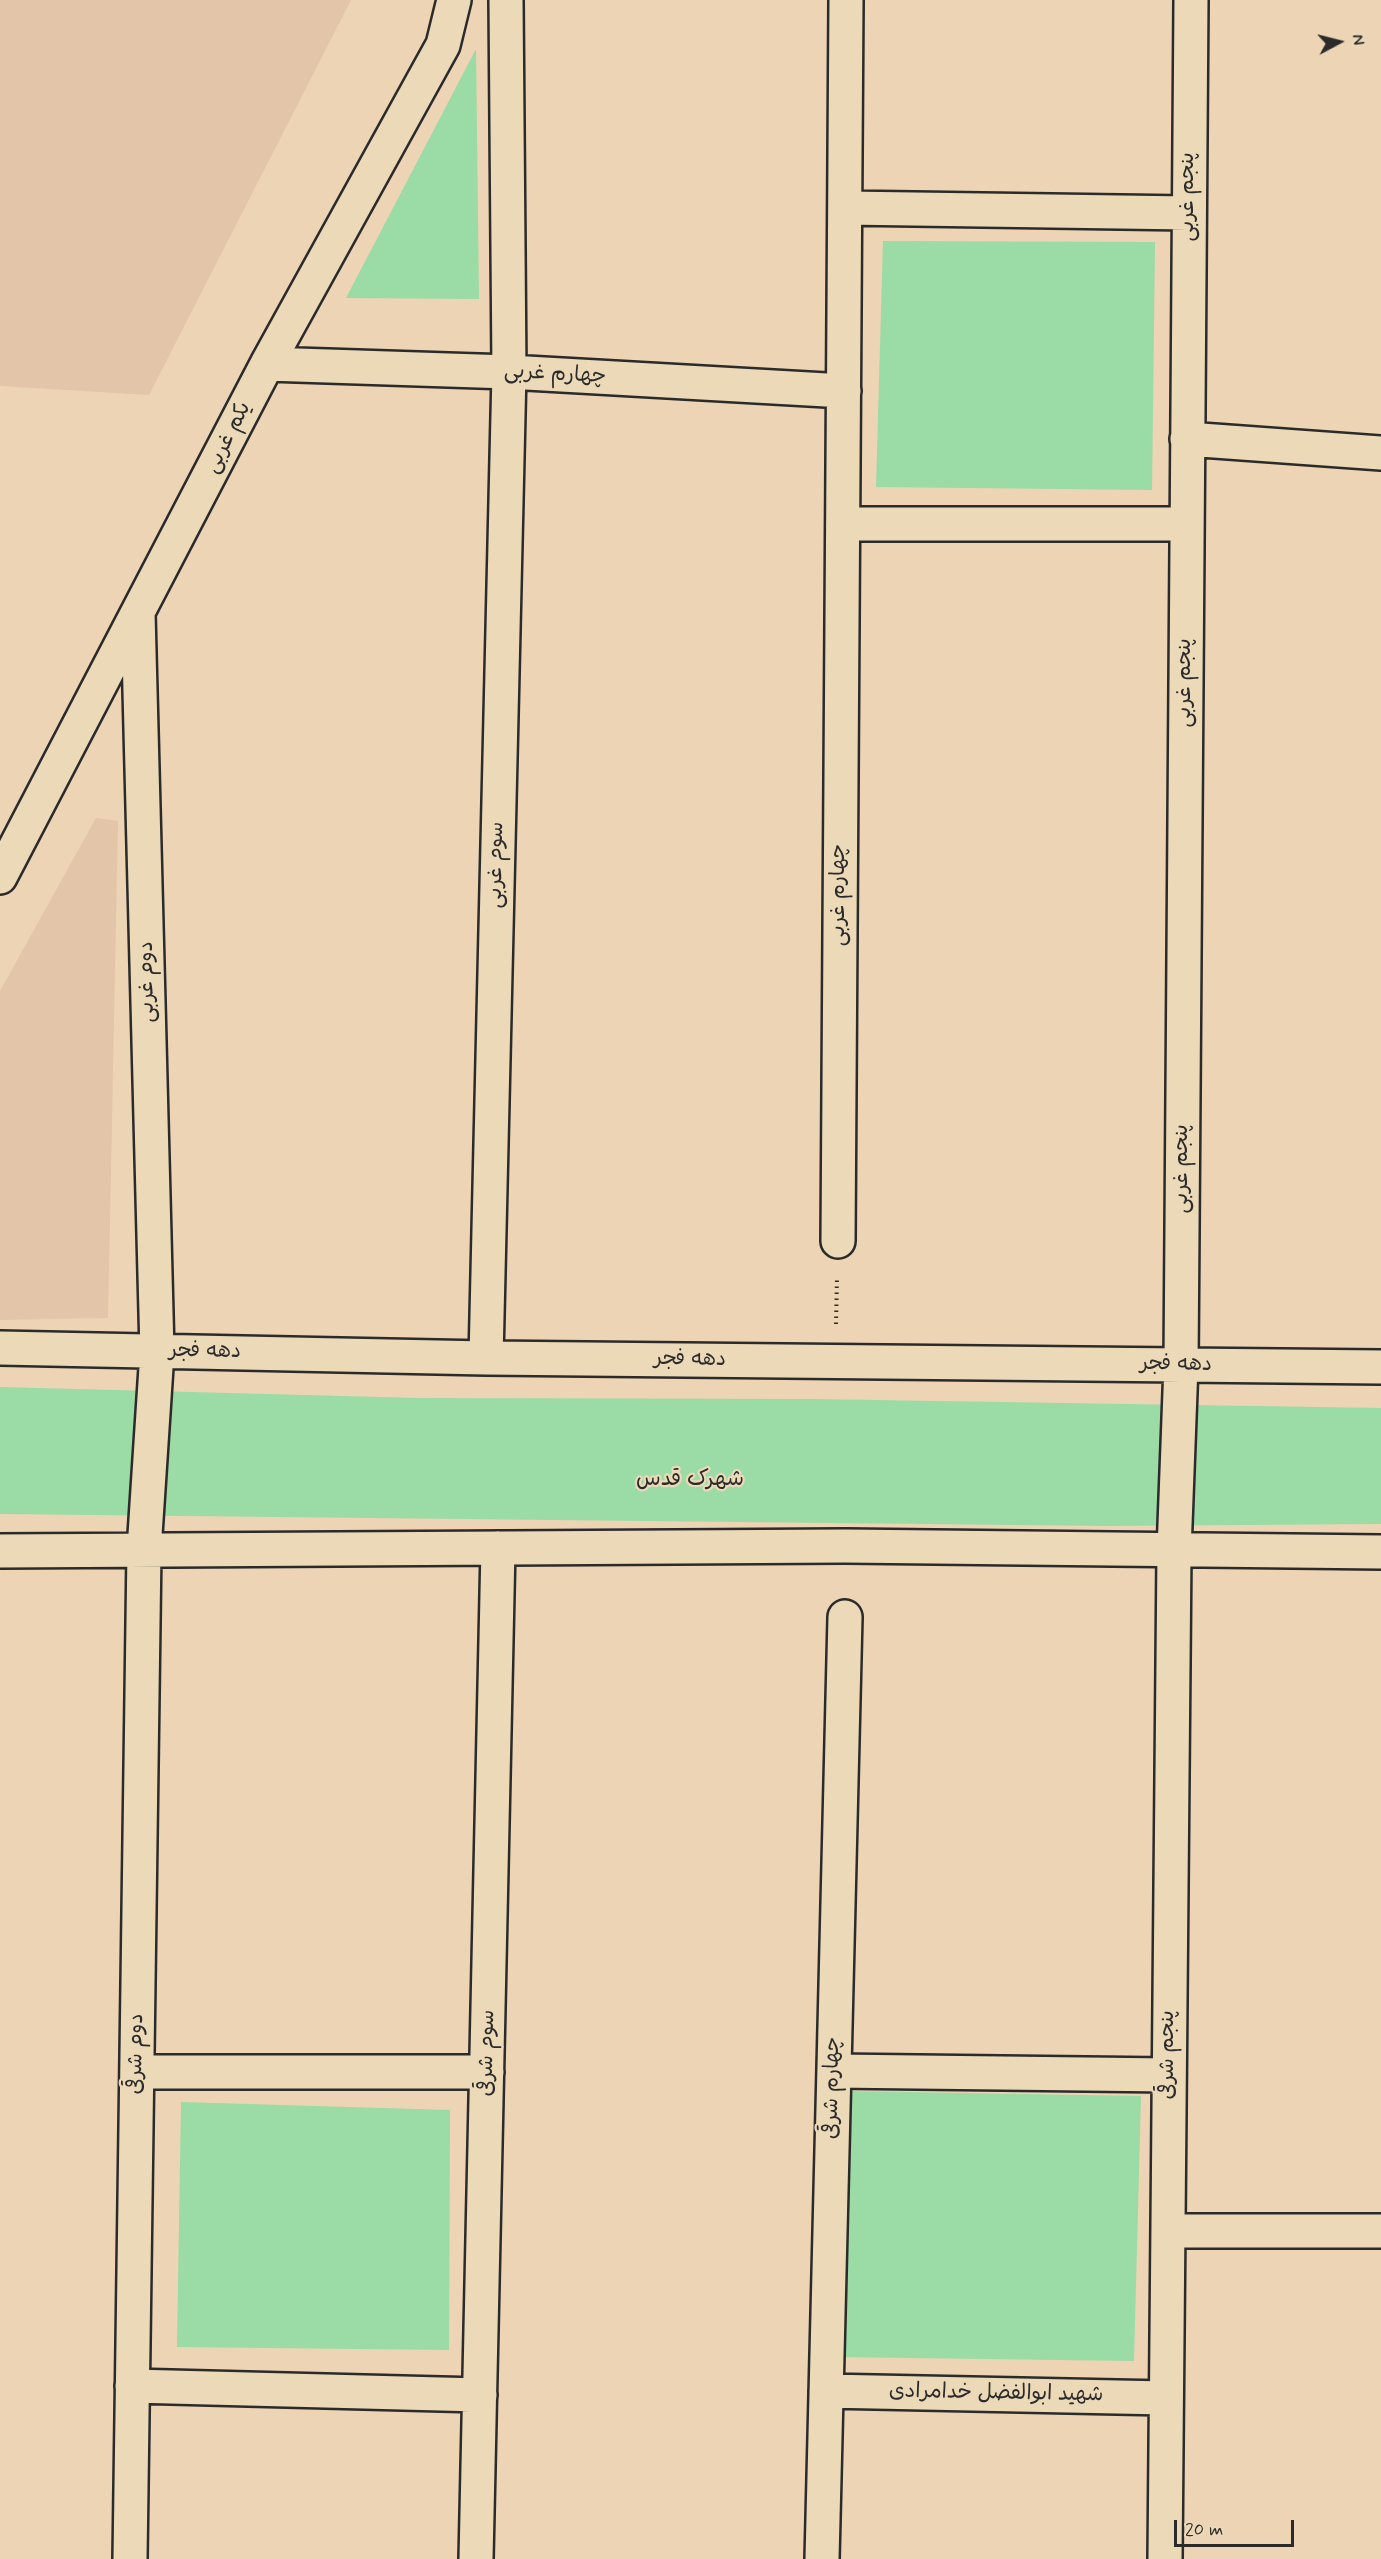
<!DOCTYPE html>
<meta charset="utf-8">
<style>
body{margin:0}
#map{position:relative;width:1381px;height:2559px;overflow:hidden;background:#edd4b4;font-family:Mynerve,sans-serif}
canvas{display:block}
.north{position:absolute;left:1309px;top:12px;width:60px;height:60px;-webkit-text-stroke:4px #ebd9b7;paint-order:stroke;rotate:83deg;font-size:16px;font-weight:700;line-height:24px;text-align:center;color:#2b2b2b}
.north::after{content:'';display:block;margin:auto;width:21px;height:27px;background:#2b2b2b;clip-path:polygon(50% 0,100% 100%,50% 72%,0 100%)}
.scale{position:absolute;left:1174px;top:2520px;width:120px;height:27px;box-sizing:border-box;border:3px solid #2b2b2b;border-top:0;padding-left:8px;font-size:18px;line-height:21px;white-space:nowrap;color:#2b2b2b;-webkit-text-stroke:4px #ebd9b7;paint-order:stroke}
</style>
<div id="map">
<canvas width="1381" height="2559"></canvas>
<div class="north">N</div>
<div class="scale">20 m</div>
</div>
<script>
const g = document.querySelector('canvas').getContext('2d');
g.lineJoin = 'round';
function fill(path, color) { g.fillStyle = color; g.fill(path, 'evenodd'); }
function strokePath(path, color, width, dash) { g.strokeStyle = color; g.lineWidth = width; g.lineCap = dash ? 'butt' : 'round'; g.setLineDash(dash || []); g.stroke(path); }
function write(font, color, halo, rows, align = 'center') {
  g.font = font + ' Mynerve,"Playpen Sans Arabic",sans-serif'; g.lineWidth = 4.5; g.setLineDash([]); g.textBaseline = 'middle'; g.strokeStyle = halo; g.fillStyle = color; for (const [text, x, y, turn = 0] of rows) {
    g.save(); g.translate(x, y); g.rotate((+turn || 0) * Math.PI / 180); g.textAlign = isNaN(turn) ? turn : align; if (halo) g.strokeText(text, 0, 0); g.fillText(text, 0, 0); g.restore();
  }
}
fill(new Path2D(`
 M0 0H351L149 395 0 386Z
 M96 818 118 821 108 1318 0 1320V991Z`), '#e3c5a9');
fill(new Path2D(`
 M476 49 479 299 346 298Z
 M883 241 1155 242 1152 490 876 487Z
 M0 1387 418 1398 811 1399 1381 1408V1524L1106 1526 0 1514Z
 M846 2091 1141 2096 1134 2361 835 2357Z
 M181 2102 450 2110 449 2350 177 2347Z`), '#9bdba5');
const minor = new Path2D(`
 M845 208 1189 213
 M267 364 509 372 844 391
 M1187 439 1381 453
 M843 524H1187
 M0 877 267 364 443 45 454 0
 M838 1241 846 0
 M0 1348 486 1358 1381 1367
 M486 1358 509 372 506 0
 M0 1551 845 1546 1381 1552
 M834 2071 1169 2075
 M137 2072H487
 M1168 2231H1381
 M132 2386 480 2395
 M826 2391 1166 2398
 M130 2559 144 1550 157 1352 138 613
 M476 2559 498 1548
 M822 2559 845 1617
 M1165 2559 1174 1551 1181 1365 1191 0`);
strokePath(minor, '#2b2b2b', 38);
strokePath(new Path2D(`
 M836 1324 837 1277`), '#2b2b2b', 4, [1.5, 4.5]);
strokePath(minor, '#ebd9b7', 33);
write('21px', '#2b2b2b', '#ebd9b7', [
 ["پنجم غربی",1189,197,-90],
 ["چهارم غربی",555,375,3],
 ["یکم غربی",229,438,-63],
 ["پنجم غربی",1186,683,-90],
 ["سوم غربی",497,865,-89],
 ["چهارم غربی",840,895,-90],
 ["دوم غربی",148,982,-91],
 ["پنجم غربی",1183,1169,-90],
 ["دهه فجر",205,1352,1],
 ["دهه فجر",690,1360,1],
 ["دهه فجر",1176,1365,1],
 ["سوم شرقی",488,2053,-89],
 ["دوم شرقی",137,2054,-89],
 ["پنجم شرقی",1169,2055,-90],
 ["چهارم شرقی",833,2088,-89],
 ["شهید ابوالفضل خدامرادی",996,2394,1]
]);
write('22px', '#2b2b2b', '#ebd9b7', [
 ["شهرک قدس",690,1480]
]);
</script>
